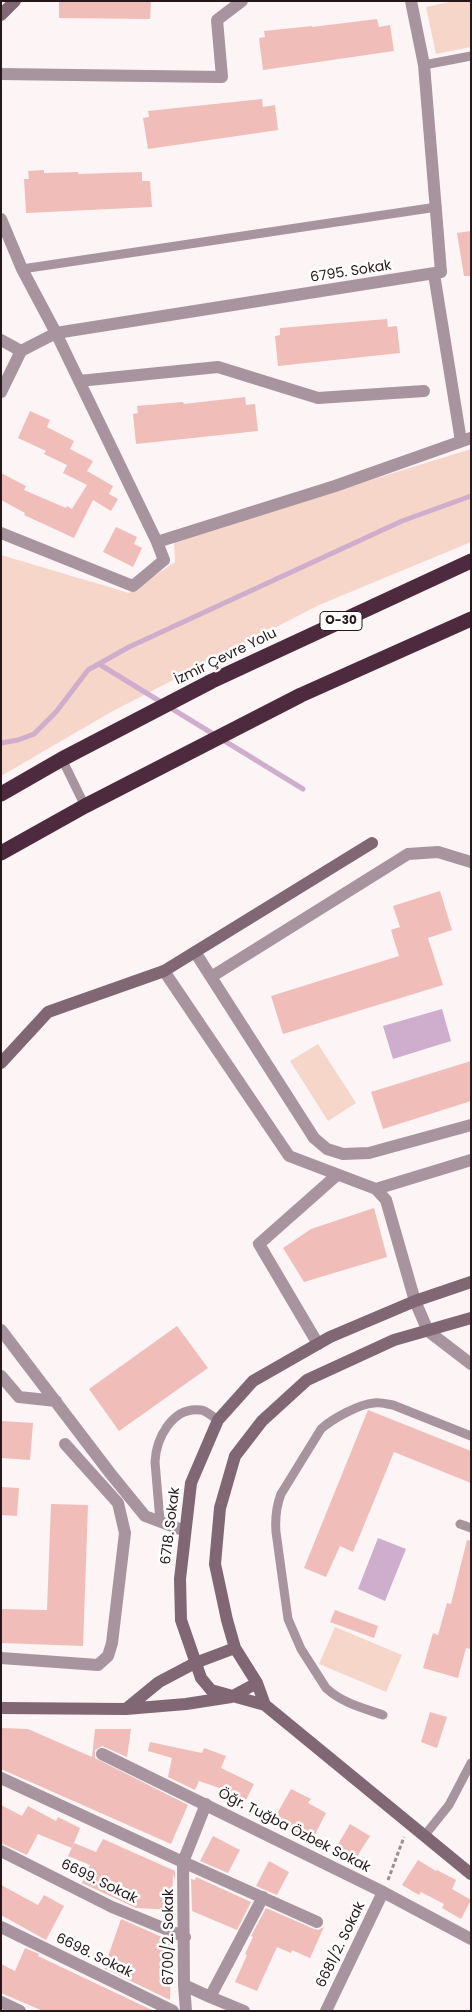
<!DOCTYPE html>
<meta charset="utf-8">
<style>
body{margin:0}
#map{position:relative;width:472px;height:2012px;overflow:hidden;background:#fcf4f5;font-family:Poppins,sans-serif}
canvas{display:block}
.frame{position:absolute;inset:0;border:2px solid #26171a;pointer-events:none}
</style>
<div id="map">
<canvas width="472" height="2012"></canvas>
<div class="frame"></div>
</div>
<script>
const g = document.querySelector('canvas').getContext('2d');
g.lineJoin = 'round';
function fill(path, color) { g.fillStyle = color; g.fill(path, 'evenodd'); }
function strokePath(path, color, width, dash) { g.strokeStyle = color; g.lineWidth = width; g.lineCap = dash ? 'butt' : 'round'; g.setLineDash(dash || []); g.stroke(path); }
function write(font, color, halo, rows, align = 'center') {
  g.font = font + ' Poppins,sans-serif'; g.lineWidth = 5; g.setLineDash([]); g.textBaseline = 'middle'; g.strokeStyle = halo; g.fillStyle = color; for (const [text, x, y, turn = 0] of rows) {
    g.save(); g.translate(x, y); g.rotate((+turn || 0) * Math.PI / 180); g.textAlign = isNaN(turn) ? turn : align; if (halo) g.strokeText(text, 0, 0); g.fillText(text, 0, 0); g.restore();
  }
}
fill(new Path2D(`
 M454 1H471V47L436 54 426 7Z
 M471 449V542L319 605 111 712 1 776V555L129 593 175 562 174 541Z
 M318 1044 356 1103 328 1121 290 1061Z
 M335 1627 402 1655 386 1692 319 1664Z`), '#f5d6c9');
fill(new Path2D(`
 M442 1009 451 1041 393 1059 383 1026Z
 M378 1538 406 1549 385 1601 358 1589Z`), '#cfadcd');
strokePath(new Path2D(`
 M99 664 303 789
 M1 743 18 740 34 734 56 712 88 670 129 647 402 521 471 496`), '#cfadcd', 5);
fill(new Path2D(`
 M59 1H151L150 19 59 18Z
 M377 19 379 27 390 25 394 51 263 70 259 38 265 37 264 31 312 26V27Z
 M262 99 263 107 275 105 278 130 148 149 143 118 149 117 148 111Z
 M44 170V173L78 172V174L142 172V181H150L152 207 26 213 24 179H29L28 171Z
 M471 231V276H464L457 233Z
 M387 319 388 327 397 326 400 353 278 366 275 336 280 335V328Z
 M245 397 246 405 255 404 258 431 136 444 133 414 138 413 137 406 183 402 184 404Z
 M30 411 50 420 47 427 74 441 70 449 93 461 87 471 113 486 109 494 118 499 111 511 93 500 74 538 24 515 25 513 1 500V473L26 486 24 490 66 508 67 506 72 509 87 485 63 473 67 465 44 454 46 451 18 438Z
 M116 527 137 537 134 544 142 548 133 567 103 552Z
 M440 891 452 930 428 938 443 985 283 1034 271 996 399 956 391 930 400 927 393 906Z
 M471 1061V1101L383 1129 371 1092Z
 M374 1208 387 1257 304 1282 283 1248 311 1229Z
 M177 1326 208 1368 119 1431 89 1389Z
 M368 1410 471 1451V1483L394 1452 353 1552 340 1546 326 1577 304 1568Z
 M1 1421 33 1423 30 1460 1 1458Z
 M1 1487 19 1488 17 1516 1 1515Z
 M51 1504 88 1505 83 1646 1 1643V1609L47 1610Z
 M467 1540 471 1541V1649L466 1648 458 1678 423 1668 433 1633 438 1635 447 1603 451 1604Z
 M335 1610 378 1626 374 1638 330 1622Z
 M430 1712 447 1717 437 1748 421 1742Z
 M1 1728 28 1729 92 1757 95 1729H131L127 1757 102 1746 95 1750V1758L188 1805 171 1844 1 1769Z
 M150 1742 202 1753 204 1748 226 1756 221 1768 254 1784 241 1810 220 1800 225 1790 199 1781 195 1790 168 1777 172 1758 148 1751Z
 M291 1789 311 1799 308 1803 326 1813 311 1842 274 1819Z
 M1 1805 22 1816 28 1806 56 1821 58 1817 80 1828 72 1848 38 1834 27 1855 1 1843Z
 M350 1824 370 1836 356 1858 337 1846Z
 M213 1836 240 1850 228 1873 200 1861Z
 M103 1839 175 1871V1880L173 1874 172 1910 136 1908 82 1883 90 1865 68 1856 74 1843 96 1852Z
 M418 1860 436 1871 437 1870 456 1880 452 1889 471 1900 461 1919 442 1908 444 1904 421 1892 419 1895 402 1885Z
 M269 1861 289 1872 277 1895 256 1886Z
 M196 1877 251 1902 237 1930 192 1911 191 1879 195 1880Z
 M1 1885 38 1905 44 1895 64 1906 46 1940 1 1915Z
 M266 1908 314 1929 318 1930 324 1927 310 1958 292 1950 291 1953 277 1947 257 1991 235 1982 247 1955 245 1954 253 1937 251 1936Z
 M121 1919 171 1941 170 2000 104 1968Z
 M25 1948 39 1954 38 1956 154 2011H43L1 1993V1964L15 1971Z`), '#f0bdb8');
strokePath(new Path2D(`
 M388 1880 404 1837`), '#9b9092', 3, [4, 2.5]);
strokePath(new Path2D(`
 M424 65 471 56
 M22 269 437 207
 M62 759 85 806
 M160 1521 155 1462C156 1439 172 1406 201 1410 207 1411 213 1417 218 1420
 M460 1524 471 1528
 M383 1715C363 1708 342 1703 326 1688L301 1649 288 1619 276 1532C275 1519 276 1507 281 1494L321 1429C332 1419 359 1404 374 1403 380 1402 387 1404 393 1405L471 1436
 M425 1835 449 1805 471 1763`), '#a8949e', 9);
strokePath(new Path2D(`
 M1 74 222 77 217 20 242 1
 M1 219 22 269 56 333 157 542 335 486 471 438
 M434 274 461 441
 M1 340 21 351 56 333 441 272 424 65 411 1
 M79 381 218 367 318 398 424 391
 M1 392 21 351
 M1 533 133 586 164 560 157 542
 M195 952 314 1138 327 1149 343 1154 369 1153 471 1125
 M164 971 289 1156 376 1189 471 1160
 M211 977 408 854 438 852 471 862
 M376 1189 386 1200 415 1301 428 1331 471 1364
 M1 1330 110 1473 145 1516 185 1531
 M318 1344 259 1244 337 1175
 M1 1376 19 1397 56 1401
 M1 1658 98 1665 108 1656 112 1643 125 1533 118 1503 65 1444
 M102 1754 383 1892 471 1939
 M1 1778 183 1862 206 1804
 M1 1851 112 1907 185 1937
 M1 1927 173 2011
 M184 1985 210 1997 263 1897
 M210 1997 244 2011
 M1 2002 20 2011
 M186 2011 184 1985 183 1862 317 1922
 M326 2011 383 1892`), '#a8949e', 12);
strokePath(new Path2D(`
 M1 15 15 1
 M1 1063 48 1012 164 971 372 843
 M471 1282 415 1301 330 1337 253 1381 218 1420 191 1483 180 1579 181 1620 201 1678 211 1690 265 1705 471 1874
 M265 1705 257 1683 235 1648 227 1620 215 1564 220 1508 235 1456 262 1421 307 1380 394 1340 471 1318
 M1 1708 126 1709 186 1704 231 1697 257 1683
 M126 1709 159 1682 195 1663 235 1648`), '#816674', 12);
strokePath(new Path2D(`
 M1 794 62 759 212 681 471 561
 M1 853 85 806 301 695 471 619`), '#4e2a3e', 15);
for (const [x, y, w] of [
 [341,621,42]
]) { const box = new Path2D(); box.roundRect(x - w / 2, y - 9.5, w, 19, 4); g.fillStyle = '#fff'; g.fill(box); strokePath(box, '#26171a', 1); }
write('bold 12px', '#26171a', null, [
 ["O-30",341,621]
]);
write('14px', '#26171a', '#fff', [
 ["6795. Sokak",351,272,-9],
 ["İzmir Çevre Yolu",226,657,-26],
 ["6718. Sokak",171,1526,-83],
 ["Öğr. Tuğba Özbek Sokak",294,1831,27],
 ["6699. Sokak",99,1882,26],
 ["6700/2. Sokak",169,1937,-90],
 ["6681/2. Sokak",341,1945,-64],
 ["6698. Sokak",94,1956,26]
]);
</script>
